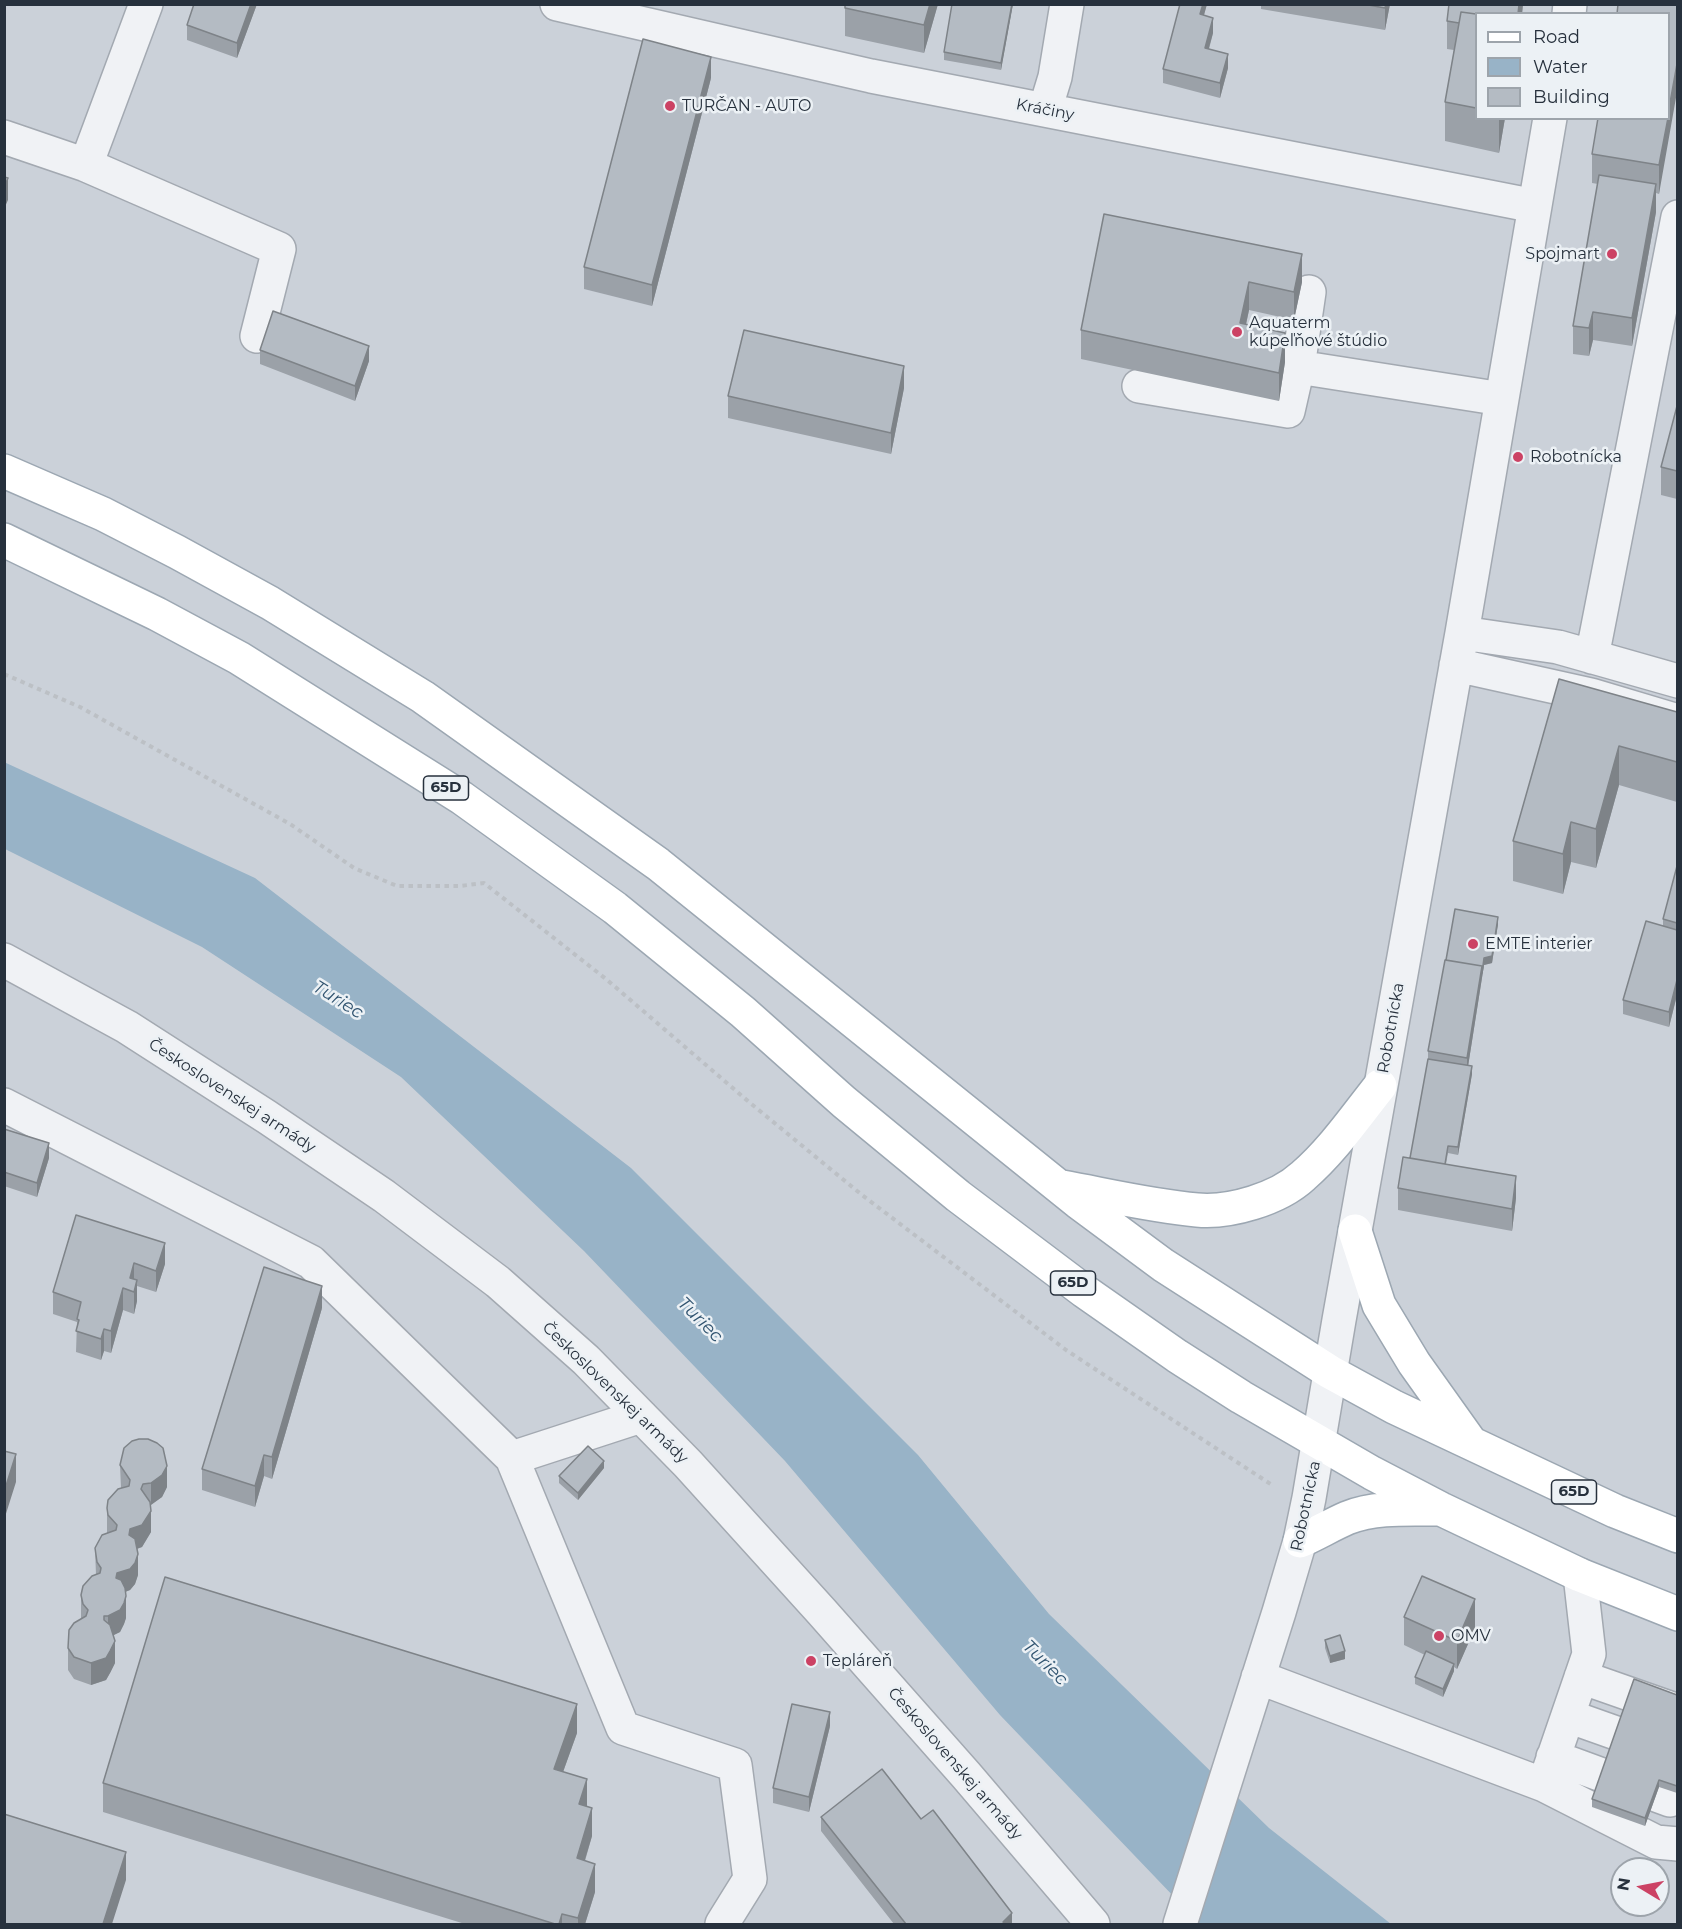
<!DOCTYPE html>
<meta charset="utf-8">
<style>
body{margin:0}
#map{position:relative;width:1682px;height:1929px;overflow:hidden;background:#dde2e7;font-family:Montserrat,sans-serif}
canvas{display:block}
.frame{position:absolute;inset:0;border:6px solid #27313d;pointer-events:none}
.legend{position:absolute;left:1475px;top:12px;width:195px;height:108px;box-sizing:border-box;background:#ecf1f5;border:2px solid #9da4ab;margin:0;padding:8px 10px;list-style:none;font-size:18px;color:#27313d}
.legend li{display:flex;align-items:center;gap:12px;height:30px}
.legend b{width:30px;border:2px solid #9da4ab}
.north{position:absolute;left:1610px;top:1857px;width:60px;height:60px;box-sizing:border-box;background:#ecf1f5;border:2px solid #9da4ab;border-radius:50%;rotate:280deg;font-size:16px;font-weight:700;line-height:24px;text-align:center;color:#27313d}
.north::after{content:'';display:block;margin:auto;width:21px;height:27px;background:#cc4264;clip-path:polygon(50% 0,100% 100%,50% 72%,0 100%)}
</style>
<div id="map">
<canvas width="1682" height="1929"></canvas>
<div class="frame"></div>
<ul class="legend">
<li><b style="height:8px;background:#fff"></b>Road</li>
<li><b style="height:16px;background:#98b3c7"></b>Water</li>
<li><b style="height:16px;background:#b4bbc3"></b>Building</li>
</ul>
<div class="north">N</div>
</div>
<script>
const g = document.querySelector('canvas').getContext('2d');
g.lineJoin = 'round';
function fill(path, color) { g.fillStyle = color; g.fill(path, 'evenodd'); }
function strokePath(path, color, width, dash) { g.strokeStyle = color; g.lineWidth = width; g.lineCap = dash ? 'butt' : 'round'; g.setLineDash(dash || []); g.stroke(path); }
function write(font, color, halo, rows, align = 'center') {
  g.font = font + ' Montserrat,sans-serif'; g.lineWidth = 5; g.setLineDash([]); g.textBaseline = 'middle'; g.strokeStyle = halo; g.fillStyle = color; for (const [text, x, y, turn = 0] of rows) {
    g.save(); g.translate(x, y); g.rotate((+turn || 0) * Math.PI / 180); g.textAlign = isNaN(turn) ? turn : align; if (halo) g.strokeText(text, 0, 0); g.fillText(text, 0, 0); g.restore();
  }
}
fill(new Path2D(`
 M5 5H1677V1924H5ZM1476 14H1668V118H1476ZM1622 1869H1658V1905H1622Z`), '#cbd1d9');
fill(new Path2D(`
 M4 762 255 878 631 1168 918 1455 1049 1614 1269 1828 1391 1924H1200L1000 1715 785 1461 584 1251 401 1077 202 947 5 849Z`), '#98b3c7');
const minor = new Path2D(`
 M146 4 86 165 279 249 257 336
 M557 4 871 76 1535 206
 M1569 14 1570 4
 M1045 110 1055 77 1067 4
 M4 137 86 165
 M1298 367 1309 292
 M1139 386 1288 411 1298 367 1502 399
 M1462 633 1558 647 1678 681
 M1592 657 1678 217
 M1456 665 1591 695 1678 721
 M4 960 127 1027 267 1117 384 1196 498 1282 586 1360 688 1464 822 1612 966 1775 1093 1924
 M4 1105 311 1262 512 1458
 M641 1416 512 1458 623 1728 735 1765 750 1879 722 1924
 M1258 1677 1544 1785 1656 1842 1678 1844
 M1581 1677 1678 1711
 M1568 1716 1678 1755
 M1553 1757 1670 1800
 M1544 1785 1589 1654 1580 1575
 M1180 1924 1279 1612 1300 1541 1309 1498 1339 1320 1462 633 1550 118`);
const major = new Path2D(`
 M4 471 103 514 177 552 270 603 423 697 658 864 1078 1202 1163 1265 1244 1317 1330 1372 1394 1407 1615 1511 1678 1536
 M4 540 157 614 239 658 462 798 615 908 743 1012 844 1102 958 1196 1084 1291 1177 1356 1241 1397 1372 1473 1441 1509 1580 1575 1678 1614
 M1062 1187C1106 1195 1152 1206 1197 1210 1230 1213 1278 1199 1303 1176 1333 1150 1356 1116 1380 1086
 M1355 1231 1379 1305 1414 1363 1471 1443
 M1300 1541C1316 1534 1331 1525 1347 1518 1375 1507 1407 1509 1436 1509`);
strokePath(minor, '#a3a9b1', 36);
strokePath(major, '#9ca7b2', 36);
strokePath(new Path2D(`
 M4 674 80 707 290 824 354 868 397 886H460L484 883 606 979 749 1102 862 1195 1066 1350 1272 1485`), '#bcc0c5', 4, [4.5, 4.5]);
strokePath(minor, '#f0f2f5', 33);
strokePath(major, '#fff', 33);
fill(new Path2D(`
 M257 4 237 58 187 40V25Z
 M938 4 924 53 845 36V8Z
 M952 4H1013L1001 70 944 60V52Z
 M1207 4 1204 15 1213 33 1209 49 1228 68 1220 98 1163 83V69Z
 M1261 4H1390L1385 30 1261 9Z
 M1449 4H1523L1522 14H1476V118H1505L1499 153 1445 141V102L1454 50 1447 49V21Z
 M1677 4 1659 194 1656 193V212L1632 346 1593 340 1589 356 1573 354V326L1598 184 1592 183V154Z
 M711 78 652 306 584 289V267Z
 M1104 214 1302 282 1294 320 1249 310 1246 325 1285 362 1279 401 1081 359V330Z
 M260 350 369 361 355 401 260 364Z
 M904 388 891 454 728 418V396Z
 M1677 406V499L1661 495V467Z
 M1559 679 1677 712V802L1619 785 1596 868 1571 862 1563 894 1513 881V841Z
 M1677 866V995L1669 1027 1623 1014V1000L1663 926V919Z
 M1498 924 1492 963 1484 965 1468 1066 1472 1074 1458 1155 1448 1153 1446 1164 1516 1198 1512 1231 1398 1210V1188L1410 1158 1428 1059V1051L1446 960Z
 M4 1129 49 1158 37 1197 4 1186Z
 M76 1215 165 1264 156 1292 137 1286V1301L134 1314 123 1310 111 1353 104 1351 101 1360 76 1352 77 1322 53 1314V1292Z
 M322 1308 272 1479 264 1476 255 1507 202 1490V1469Z
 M120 1465 167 1487 162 1497 150 1505 151 1532 142 1547 137 1549 138 1575 135 1584 130 1590 125 1592 126 1618 124 1624 120 1632 113 1635 115 1663 110 1673 106 1680 91 1685 74 1679 68 1670V1648L81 1619V1595L96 1575 95 1548 107 1533V1508L121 1488Z
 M604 1468 578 1500 559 1483V1476Z
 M1404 1617 1475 1628 1457 1669 1454 1667V1671L1443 1697 1415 1684V1677L1425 1655 1404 1645Z
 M1325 1640 1345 1659 1330 1663 1325 1648Z
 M1677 1695V1793L1659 1787 1645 1826 1592 1807V1799Z
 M830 1726 809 1812 773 1803V1788Z
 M577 1733 563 1772 587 1807 592 1836 585 1861 595 1892 585 1924H465L103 1812V1783Z
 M821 1817 921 1819 1012 1924H894L821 1831Z`), '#9ba1a8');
fill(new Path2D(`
 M251 4H257L237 58V43Z
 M930 4H938L924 53V25Z
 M1012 4H1013L1001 70V63Z
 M1203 4H1207L1200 29V14Z
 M1386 4H1390L1385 30V8Z
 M1519 4H1523L1522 14H1518Z
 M1213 18V33L1205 62V48Z
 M1228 54V68L1220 98V83Z
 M711 57V78L652 306V285Z
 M1677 64V92L1659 194V165L1668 118V114Z
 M1499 118H1505L1499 153Z
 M8 178V200L4 209V187Z
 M1656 184V212L1632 346V318Z
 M1302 254V282L1294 320V292Z
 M1249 282V310L1240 351V323Z
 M1593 312V340L1589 356V328Z
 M1285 333V362L1279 401V373Z
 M369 346V361L355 401V386Z
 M904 366V388L891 454V433Z
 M1619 746V785L1596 868V829Z
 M1571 822V862L1563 894V854Z
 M1498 917V924L1492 963 1484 965 1467 1073V1058L1482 966Z
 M1677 980V995L1669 1027V1012Z
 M1472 1066V1074L1458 1155V1147Z
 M49 1143V1158L37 1197V1183Z
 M1516 1176V1198L1512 1231V1209Z
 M165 1243V1264L156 1292V1271Z
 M134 1263V1285L130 1278Z
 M137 1280V1301L134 1314V1292Z
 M322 1286V1308L272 1479V1457Z
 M123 1288V1310L111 1353V1331Z
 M104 1329V1351L101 1360V1339Z
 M16 1454V1482L4 1520V1492Z
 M264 1455V1476L255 1507V1486Z
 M604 1461V1468L578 1500V1493Z
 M167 1466V1487L162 1497 151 1505V1483Z
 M151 1511V1532L142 1547 130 1551 129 1535 130 1529Z
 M138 1554V1575L135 1584 130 1590 117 1595 116 1578 117 1573Z
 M126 1596V1618L124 1624 120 1632 108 1638V1616Z
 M1475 1599V1628L1457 1669V1641Z
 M115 1641V1663L110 1673 106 1680 91 1685V1663Z
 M1345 1651V1659L1330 1663V1656Z
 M1454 1664V1671L1443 1697V1689Z
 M577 1704V1733L554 1797V1769Z
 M830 1712V1726L809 1812V1797Z
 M587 1779V1807L579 1804Z
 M1659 1780V1787L1645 1826V1818Z
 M592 1808V1836L577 1886V1858Z
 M126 1852V1880L112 1924H103Z
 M595 1864V1892L585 1924H578V1918Z
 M1012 1913V1924H1003V1922Z
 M562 1914V1924H559Z`), '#7e8388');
const building = new Path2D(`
 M194 4H251L237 43 187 25Z
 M845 4H930L924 25 845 8Z
 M952 4H1012L1001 63 944 52Z
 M1180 4H1203L1200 14 1213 18 1205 48 1228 54 1220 83 1163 69Z
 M1363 4H1386L1385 8Z
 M1449 4H1519L1518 14H1476L1461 12 1459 23 1447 21Z
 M1618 4H1677V64L1668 114V14H1617Z
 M1461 12 1476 14V108L1445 102Z
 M643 39 711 57 652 285 584 267Z
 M1598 118H1668L1659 165 1592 154Z
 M1599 175 1656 184 1632 318 1593 312 1589 328 1573 326Z
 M4 177 8 178 4 187Z
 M1104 214 1302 254 1294 292 1249 282 1240 323 1285 333 1279 373 1081 330Z
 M273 311 369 346 355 386 260 350Z
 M744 330 904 366 891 433 728 396Z
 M1677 406V471L1661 467Z
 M1559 679 1677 712V762L1619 746 1596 829 1571 822 1563 854 1513 841Z
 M1677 866V923L1663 919Z
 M1455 909 1498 917 1492 956 1484 958 1482 973V966L1446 960Z
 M1646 921 1677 930V980L1669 1012 1623 1000Z
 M1445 960 1482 966 1467 1058 1428 1051Z
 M1428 1059 1472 1066 1458 1147 1448 1146 1445 1164 1410 1158Z
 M4 1129 49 1143 37 1183 4 1172Z
 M1403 1157 1516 1176 1512 1209 1398 1188Z
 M76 1215 165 1243 156 1271 134 1263 130 1278 137 1280 134 1292 123 1288 111 1331 104 1329 101 1339 76 1331 79 1320 77 1319 81 1302 53 1292Z
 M264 1267 322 1286 272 1457 264 1455 255 1486 202 1469Z
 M139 1439H148L157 1443 163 1448 167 1466 162 1475 151 1483 143 1484 141 1489 150 1502 151 1511 142 1525 130 1529 129 1535 135 1539 138 1554 135 1563 130 1569 117 1573 116 1578 121 1580 125 1588 126 1596 124 1603 120 1610 108 1616H104V1620L110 1625 115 1641 110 1651 106 1658 91 1663 74 1657 68 1648 69 1630 74 1623 86 1616 88 1610 83 1604 81 1595 83 1586 92 1576 100 1573 101 1568 97 1562 95 1548 102 1535 116 1530 117 1525 108 1515 107 1508 108 1500 118 1489 129 1486 130 1480 120 1465 124 1448 132 1441Z
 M588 1446 604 1461 578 1493 559 1476Z
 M4 1451 16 1454 4 1492Z
 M1422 1576 1475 1599 1457 1641 1404 1617Z
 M165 1577 577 1704 554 1769 587 1779 579 1804 592 1808 577 1858 595 1864 578 1918 562 1914 559 1924H555L103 1783Z
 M1340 1635 1345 1651 1330 1656 1325 1640Z
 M1426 1651 1454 1664 1443 1689 1415 1677Z
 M1634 1679 1677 1695V1786L1659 1780 1645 1818 1592 1799Z
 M792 1704 830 1712 809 1797 773 1788Z
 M882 1769 921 1819 933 1810 1012 1913 1003 1922 1005 1924H906L821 1817Z
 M4 1814 126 1852 103 1924H4Z`);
fill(building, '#b4bbc3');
strokePath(building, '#7e8388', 1.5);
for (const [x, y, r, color] of [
 [670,106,6,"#cc4264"],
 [1612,254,6,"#cc4264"],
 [1237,332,6,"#cc4264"],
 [1518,457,6,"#cc4264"],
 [1473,944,6,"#cc4264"],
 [1439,1636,6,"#cc4264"],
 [811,1661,6,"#cc4264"]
]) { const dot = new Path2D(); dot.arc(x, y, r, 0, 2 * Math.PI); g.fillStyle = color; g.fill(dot); strokePath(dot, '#ecf1f5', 2); }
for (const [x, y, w] of [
 [446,788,45],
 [1073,1283,45],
 [1574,1492,45]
]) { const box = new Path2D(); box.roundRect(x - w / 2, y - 12, w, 24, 4.5); g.fillStyle = '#ecf1f5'; g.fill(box); strokePath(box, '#27313d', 1.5); }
write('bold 15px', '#27313d', null, [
 ["65D",446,788],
 ["65D",1073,1283],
 ["65D",1574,1492]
]);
write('16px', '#27313d', '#ecf1f5', [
 ["TURČAN - AUTO",682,106],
 ["Spojmart",1600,254,"right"],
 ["Aquaterm",1249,323],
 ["kúpeľňové štúdio",1249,341],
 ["Robotnícka",1530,457],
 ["EMTE interier",1485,944],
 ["OMV",1451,1636],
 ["Tepláreň",823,1661]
], 'left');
write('16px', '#27313d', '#ecf1f5', [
 ["Kráčiny",1045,110,11],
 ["Robotnícka",1391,1028,-80],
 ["Československej armády",232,1096,33],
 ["Československej armády",615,1393,44],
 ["Robotnícka",1306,1506,-78],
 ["Československej armády",955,1764,49]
]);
write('italic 18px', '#315470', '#ecf1f5', [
 ["Turiec",338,1000,32],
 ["Turiec",700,1320,45],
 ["Turiec",1045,1663,45]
]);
</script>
